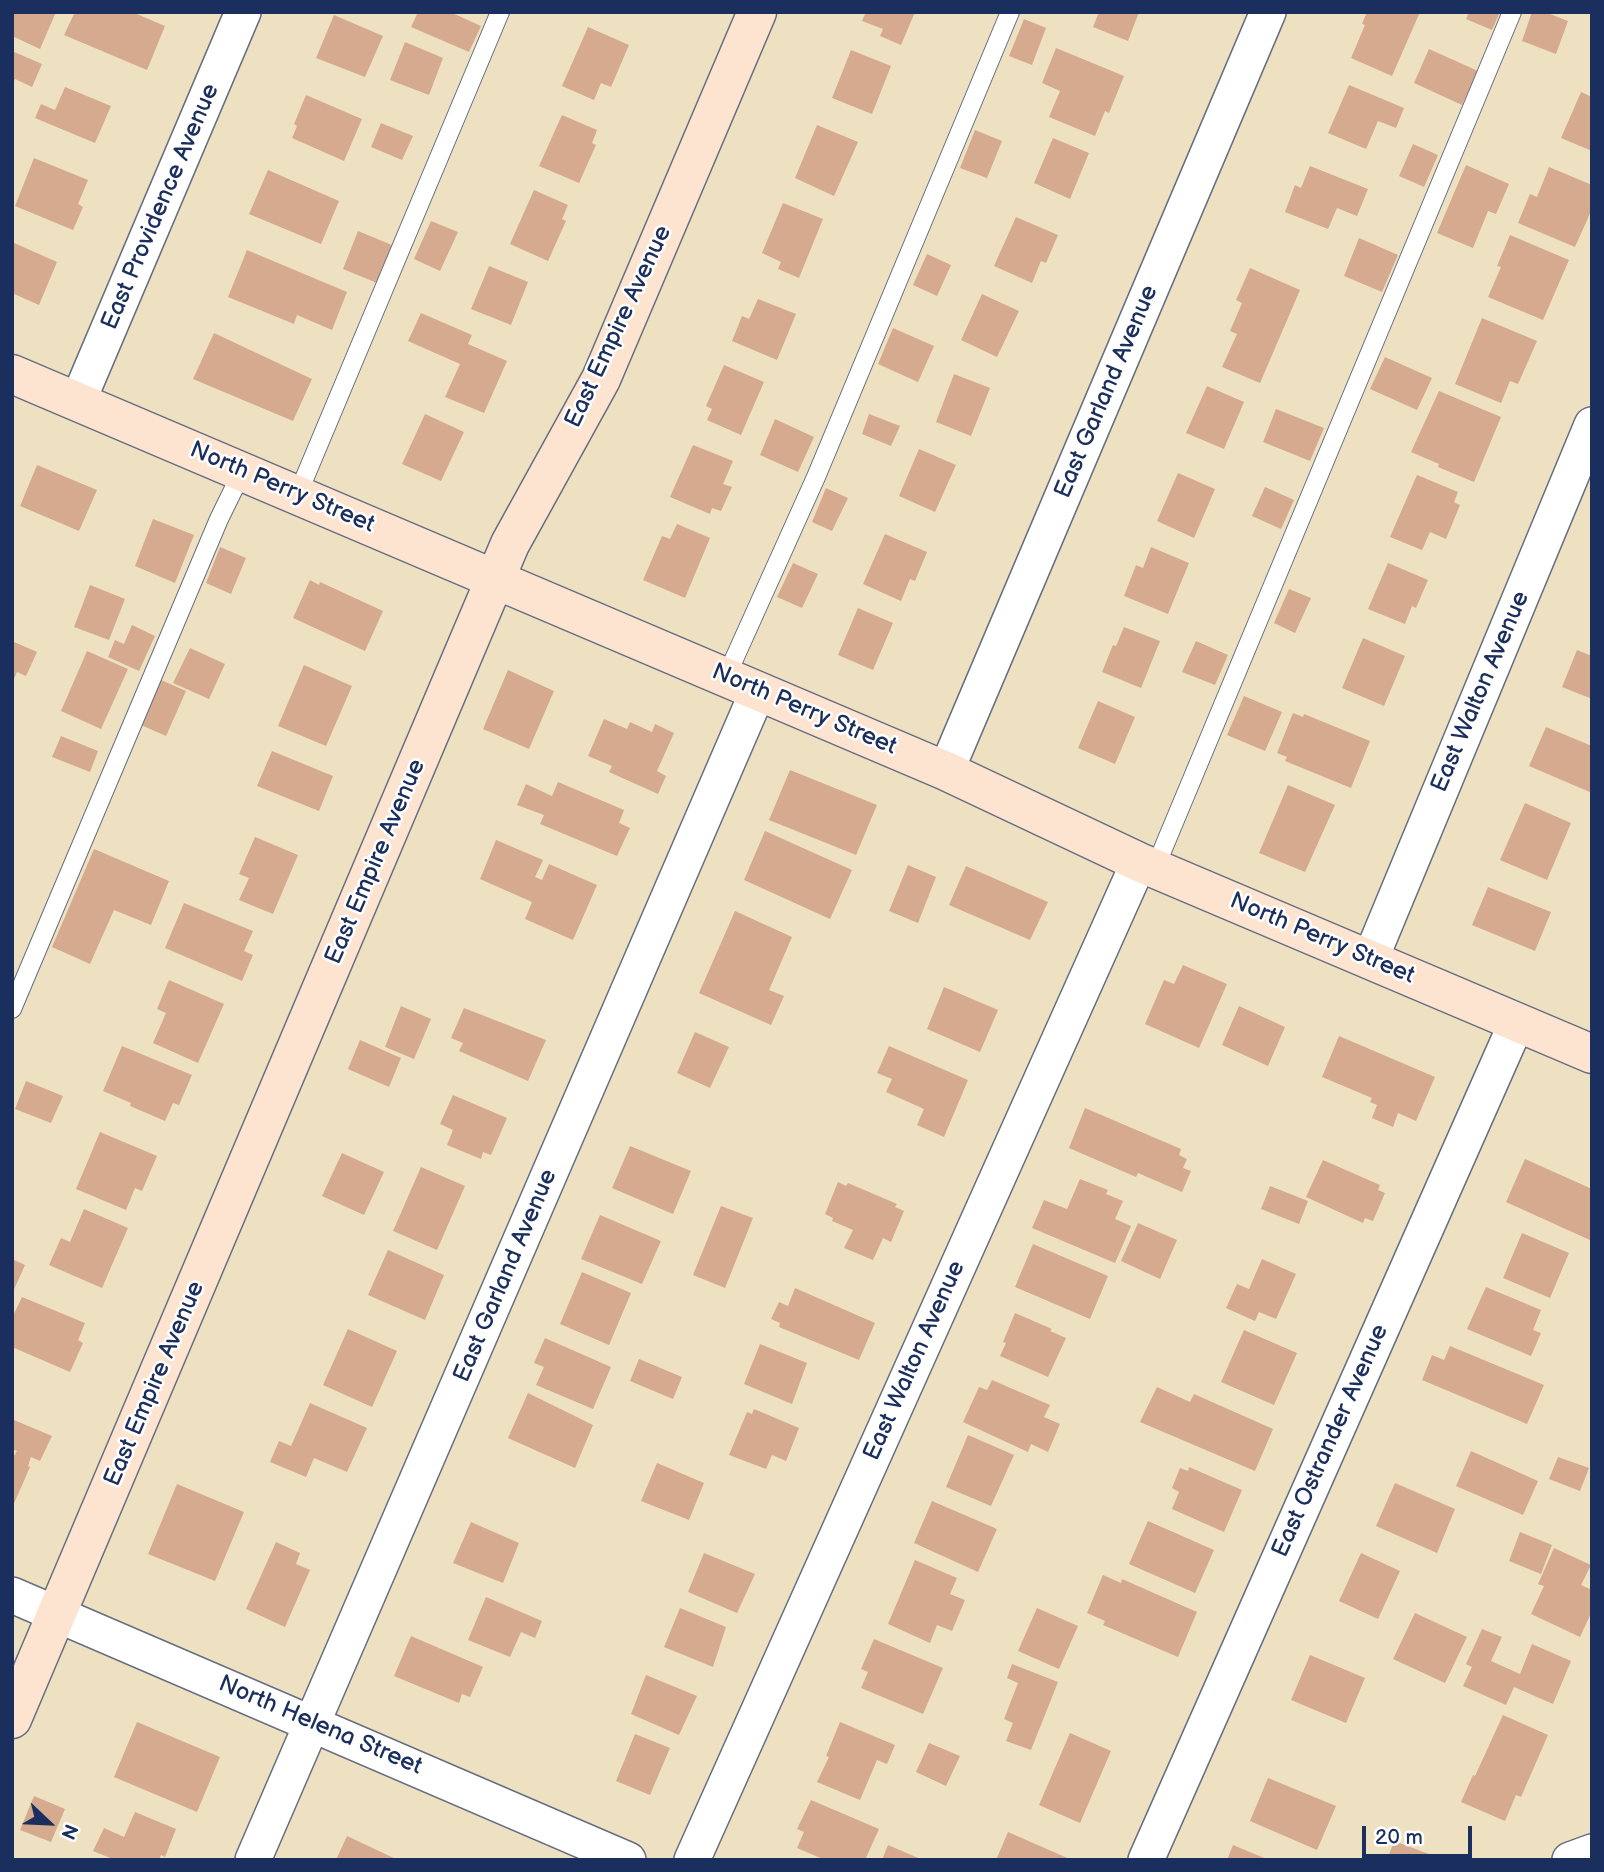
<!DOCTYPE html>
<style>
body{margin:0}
#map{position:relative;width:1604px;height:1872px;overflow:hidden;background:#eee1c2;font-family:"Balsamiq Sans",sans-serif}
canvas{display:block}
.frame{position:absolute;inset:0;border:14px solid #1b2f5e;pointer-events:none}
.north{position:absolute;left:14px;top:1788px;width:70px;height:70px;-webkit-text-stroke:5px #fff;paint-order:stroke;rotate:113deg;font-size:19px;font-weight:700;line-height:28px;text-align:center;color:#1b2f5e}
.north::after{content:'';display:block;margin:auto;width:24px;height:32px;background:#1b2f5e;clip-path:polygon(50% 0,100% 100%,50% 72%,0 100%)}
.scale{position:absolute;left:1362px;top:1826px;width:110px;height:32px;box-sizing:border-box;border:4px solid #1b2f5e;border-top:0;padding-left:9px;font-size:21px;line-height:24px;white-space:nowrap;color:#1b2f5e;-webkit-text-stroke:5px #fff;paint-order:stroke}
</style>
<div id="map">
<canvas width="1604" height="1872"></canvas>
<div class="frame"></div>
<div class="north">N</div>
<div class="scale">20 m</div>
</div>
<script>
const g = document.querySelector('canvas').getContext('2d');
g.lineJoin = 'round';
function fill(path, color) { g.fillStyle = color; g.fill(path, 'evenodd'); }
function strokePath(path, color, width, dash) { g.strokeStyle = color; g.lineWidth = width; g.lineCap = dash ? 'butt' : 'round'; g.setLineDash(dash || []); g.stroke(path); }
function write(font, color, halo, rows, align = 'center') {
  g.font = font + ' "Balsamiq Sans",sans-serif'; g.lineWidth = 5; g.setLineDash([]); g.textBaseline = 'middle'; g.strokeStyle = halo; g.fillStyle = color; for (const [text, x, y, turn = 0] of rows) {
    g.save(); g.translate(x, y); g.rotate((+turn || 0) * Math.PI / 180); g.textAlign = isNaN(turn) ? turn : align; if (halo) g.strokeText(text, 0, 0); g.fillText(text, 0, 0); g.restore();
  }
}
fill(new Path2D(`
 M12 12H56L40 49 12 36Z
 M75 12H132L165 26 147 70 64 35Z
 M418 12H450L481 26 469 52 411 27Z
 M866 12H915L901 45 880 36 883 29 862 21Z
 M1099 12H1139L1128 41 1093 27Z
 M1367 12H1420L1392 76 1351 58 1365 25 1362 24Z
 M1469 12H1500L1492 30 1466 19Z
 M1532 12H1545L1568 21 1556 54 1522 41Z
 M334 15 383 36 365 77 316 58Z
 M1024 19 1046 28 1032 65 1009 56Z
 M588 27 629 45 611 87 601 83 594 100 562 86Z
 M405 42 443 58 429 95 390 80Z
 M1056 48 1124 76 1109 113 1105 111 1095 136 1049 117 1060 91 1042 83Z
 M1429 49 1478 71 1462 105 1414 83Z
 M851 50 891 66 872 114 832 98Z
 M12 51 42 64 32 87 15 79 12 85Z
 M1349 85 1404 108 1396 128 1378 121 1366 149 1328 133Z
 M65 87 111 106 95 143 35 118 41 104 55 110Z
 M1581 92 1592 97V151L1561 138Z
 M306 95 362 119 344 161 292 138 297 126 294 124Z
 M562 115 597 130 592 143 596 145 579 183 539 166Z
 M381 123 413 136 402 160 371 147Z
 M817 125 858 142 834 196 795 178Z
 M975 130 1002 141 987 178 960 168Z
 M1053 138 1089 153 1070 199 1034 183Z
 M1413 144 1438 155 1424 187 1399 176Z
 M34 158 88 180 78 204 83 207 73 230 15 206Z
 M1466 165 1509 184 1496 214 1488 211 1473 248 1437 233Z
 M1310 166 1368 189 1357 216 1337 208 1328 229 1285 212 1295 185 1301 188Z
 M1549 167 1592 185V209L1575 247 1518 223 1530 194 1537 197Z
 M268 170 339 201 321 244 249 214Z
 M534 190 568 205 562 219 566 221 548 261 510 244Z
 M783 203 823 219 799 278 778 269 781 262 762 253Z
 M1016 217 1058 235 1046 263 1041 261 1032 283 994 266Z
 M431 221 458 232 440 271 414 259Z
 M358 231 392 245 377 283 343 269Z
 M1510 235 1569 260 1543 320 1488 297 1501 267 1497 266Z
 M1359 238 1398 255 1382 292 1344 276Z
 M12 242 57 262 39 305 12 293Z
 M247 250 347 292 332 330 297 315 294 324 228 297Z
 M927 254 951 265 937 296 913 285Z
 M489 266 528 282 511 325 471 309Z
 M1250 268 1300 290 1260 383 1222 367 1237 334 1230 331 1242 303 1236 300Z
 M982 294 1019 311 997 357 961 340Z
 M758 299 796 314 777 360 732 341 742 316 749 319Z
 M421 313 472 335 468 344 507 361 484 413 445 397 460 364 408 341Z
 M1482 318 1537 341 1518 384 1510 381 1501 403 1455 384Z
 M893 328 934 346 918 382 878 364Z
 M214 333 312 379 293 421 193 379Z
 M1385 357 1432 378 1417 410 1370 389Z
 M724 365 764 382 741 435 707 420 712 409 706 406Z
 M954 374 990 388 971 436 936 422Z
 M1207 386 1244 402 1224 449 1186 433Z
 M1439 391 1501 417 1474 482 1438 467 1439 464 1411 452Z
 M1276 409 1324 428 1310 461 1263 442Z
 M425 414 464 432 441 481 402 464Z
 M869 414 900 426 891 446 862 434Z
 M775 419 814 437 798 472 760 455Z
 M693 445 733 461 723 484 732 487 721 511 712 508 710 514 670 497Z
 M919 449 956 465 935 512 899 496Z
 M37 465 97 490 79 531 20 506Z
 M1178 473 1215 489 1194 538 1157 521Z
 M1417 475 1458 492 1454 502 1460 505 1446 539 1430 532 1422 550 1390 537Z
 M1265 487 1294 500 1281 529 1252 516Z
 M826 488 848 498 832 531 812 522Z
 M153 519 194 535 175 583 135 566Z
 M677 524 710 538 685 598 643 580 662 536 670 539Z
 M885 534 927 552 915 581 910 579 901 601 863 584Z
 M220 547 246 558 231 594 206 583Z
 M1151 547 1189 563 1168 614 1124 596 1136 565 1143 568Z
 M793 563 818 574 802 608 777 597Z
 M1388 563 1428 580 1416 608 1412 606 1405 624 1368 609Z
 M310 580 319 585 320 582 383 611 365 651 293 618Z
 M90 585 125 599 109 640 74 627Z
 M1289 589 1311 598 1295 633 1274 623Z
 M858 608 893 623 873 670 838 655Z
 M132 625 155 636 139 671 108 657 115 640 124 644Z
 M1124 627 1160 641 1141 688 1102 672 1113 645 1116 646Z
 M1363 638 1405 656 1384 706 1342 688Z
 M12 641 37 652 26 676 17 672 12 683Z
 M1196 641 1228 655 1215 685 1182 672Z
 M190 648 225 664 209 699 173 683Z
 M1577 650 1592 656V699L1562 687Z
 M87 651 128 669 101 729 61 711Z
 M304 665 352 686 326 746 278 726Z
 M508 670 554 691 529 749 483 729Z
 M161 680 186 691 166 736 141 725Z
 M1244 696 1282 712 1265 751 1227 735Z
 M1098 701 1135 717 1115 764 1078 748Z
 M1293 713 1303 717 1304 714 1370 741 1351 788 1285 761 1287 757 1277 753Z
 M604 719 627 729 630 722 652 732 655 724 674 733 657 771 666 776 658 794 609 772 612 766 588 756Z
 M1546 727 1592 746V793L1529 766Z
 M61 736 98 751 90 772 52 757Z
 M272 751 333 776 319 811 257 786Z
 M790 770 877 805 856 855 769 820Z
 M558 782 624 810 619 823 630 828 617 856 540 824 544 815 517 805 526 784 552 796Z
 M1288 785 1335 805 1305 872 1259 853Z
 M1525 803 1571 823 1547 880 1500 860Z
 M765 831 852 870 830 919 744 880Z
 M255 837 298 855 273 914 239 900 249 878 239 874Z
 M496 840 543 860 535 877 542 880 549 864 597 885 573 940 525 919 532 902 480 879Z
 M94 849 169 881 151 925 114 910 90 964 52 947Z
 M908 865 936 877 918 923 889 911Z
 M966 866 1048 902 1030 940 949 905Z
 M1488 887 1551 912 1535 951 1472 925Z
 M184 903 253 931 244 951 253 955 242 981 165 948Z
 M735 911 792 937 769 990 784 996 771 1025 699 993Z
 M1183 965 1227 984 1199 1048 1145 1024 1164 980 1174 984Z
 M169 980 224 1004 198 1063 153 1043 166 1013 157 1009Z
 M944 987 998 1010 980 1052 927 1029Z
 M401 1006 431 1019 414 1059 385 1047Z
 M1239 1006 1285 1027 1268 1066 1222 1045Z
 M464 1008 546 1040 528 1081 459 1051 463 1043 451 1038Z
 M695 1032 729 1047 710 1088 677 1073Z
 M1339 1036 1435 1077 1416 1121 1398 1113 1393 1127 1372 1118 1377 1105 1370 1102 1372 1098 1322 1077Z
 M360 1040 401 1058 389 1087 348 1069Z
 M122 1046 192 1075 179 1105 173 1103 165 1121 130 1106 131 1103 103 1091Z
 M889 1046 968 1080 944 1137 917 1125 924 1109 886 1092 892 1079 877 1073Z
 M26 1081 63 1096 51 1123 15 1109Z
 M453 1095 507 1118 491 1155 483 1152 481 1159 447 1145 453 1130 440 1124Z
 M1085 1108 1181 1149 1179 1155 1187 1159 1183 1168 1191 1171 1182 1192 1138 1173 1136 1177 1069 1148Z
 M100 1132 157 1156 142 1191 135 1188 126 1210 76 1189Z
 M630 1146 691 1171 673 1214 612 1188Z
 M342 1153 384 1172 364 1215 322 1196Z
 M1525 1159 1592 1189V1241L1506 1202Z
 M1323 1160 1380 1185 1378 1190 1385 1193 1373 1221 1365 1218 1363 1223 1306 1197Z
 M421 1167 465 1186 437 1250 393 1231Z
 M1080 1179 1108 1190 1106 1194 1123 1201 1115 1219 1131 1226 1115 1263 1032 1228 1044 1200 1067 1209Z
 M838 1182 846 1186 848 1183 897 1204 895 1207 904 1211 891 1242 883 1238 873 1260 844 1248 853 1230 832 1221 833 1218 825 1214Z
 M1270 1186 1308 1201 1299 1224 1261 1209Z
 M721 1206 753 1218 725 1288 693 1275Z
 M84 1209 128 1228 102 1288 49 1265 61 1238 70 1242Z
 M600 1215 661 1241 642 1284 581 1259Z
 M1138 1223 1177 1240 1160 1279 1121 1261Z
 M1522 1233 1569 1253 1550 1298 1503 1278Z
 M1033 1244 1108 1276 1090 1319 1015 1287Z
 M388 1250 444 1275 425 1320 368 1295Z
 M12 1259 25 1265 12 1294Z
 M1262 1259 1296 1274 1276 1319 1259 1312 1255 1321 1226 1308 1237 1284 1249 1289Z
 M582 1272 631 1293 609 1345 560 1324Z
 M1486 1287 1541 1310 1533 1330 1541 1333 1531 1356 1467 1329Z
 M795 1288 875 1323 859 1360 779 1327 780 1323 771 1319 779 1302 788 1306Z
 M22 1297 85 1323 78 1340 83 1343 70 1372 12 1347V1318Z
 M1015 1313 1052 1329 1050 1331 1066 1338 1048 1377 1000 1356 1006 1343 1003 1342Z
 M348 1329 397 1351 372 1407 323 1385Z
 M1244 1330 1297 1353 1274 1405 1221 1382Z
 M545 1338 611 1367 593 1409 536 1385 544 1367 534 1363Z
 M760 1344 807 1363 792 1404 744 1384Z
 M1450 1346 1544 1385 1527 1424 1422 1380 1432 1355 1444 1360Z
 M639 1359 682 1377 673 1399 630 1381Z
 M992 1380 1050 1405 1044 1417 1060 1424 1048 1452 1031 1444 1028 1452 963 1422 979 1387 987 1390Z
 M1157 1387 1190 1402 1194 1394 1273 1429 1255 1471 1140 1422Z
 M528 1393 593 1425 575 1468 508 1438Z
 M310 1403 367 1428 347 1472 314 1458 306 1477 270 1462 279 1441 291 1446Z
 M754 1409 799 1428 786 1461 772 1455 766 1469 729 1455 747 1412 752 1414Z
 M14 1420 52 1436 40 1461 31 1457 28 1466 30 1467 12 1508V1459L17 1451 12 1449V1425Z
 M968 1435 1014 1455 991 1506 946 1487Z
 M1471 1451 1538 1481 1523 1515 1456 1486Z
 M1558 1457 1589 1468 1580 1491 1549 1479Z
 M657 1463 704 1483 689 1520 641 1501Z
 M1189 1467 1242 1490 1224 1532 1172 1509 1179 1492 1172 1488 1180 1468 1188 1471Z
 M1395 1483 1455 1509 1437 1553 1376 1526Z
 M177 1484 244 1512 215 1581 148 1554Z
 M932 1501 997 1529 978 1572 914 1543Z
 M1148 1521 1214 1550 1195 1593 1129 1564Z
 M471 1522 519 1543 503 1583 453 1563Z
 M1520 1532 1552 1545 1541 1574 1509 1561Z
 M276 1542 300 1553 296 1564 310 1570 285 1627 246 1609Z
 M1554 1548 1591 1565 1581 1585 1592 1590V1611L1580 1637 1531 1614 1544 1586 1538 1584Z
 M704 1553 755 1574 737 1613 688 1592Z
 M1361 1553 1400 1571 1378 1619 1339 1601Z
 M915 1560 957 1578 950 1594 965 1600 952 1631 937 1625 930 1643 888 1624Z
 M1103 1575 1121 1583 1122 1579 1197 1612 1178 1657 1103 1625 1105 1621 1087 1613Z
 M486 1597 542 1621 535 1638 521 1632 510 1657 468 1640Z
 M680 1608 726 1627 713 1667 664 1647Z
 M1037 1608 1078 1626 1059 1669 1018 1651Z
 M1415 1613 1467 1637 1445 1683 1393 1659Z
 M1482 1629 1502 1637 1491 1661 1520 1674 1532 1644 1571 1661 1553 1704 1514 1687 1506 1705 1463 1686 1472 1667 1466 1664Z
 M411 1636 483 1667 470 1697 462 1694 459 1703 394 1676Z
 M874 1639 943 1668 923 1714 861 1688 868 1672 861 1669Z
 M1310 1655 1365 1678 1346 1723 1291 1700Z
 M1012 1664 1058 1682 1031 1750 1006 1741 1013 1723 1004 1719 1018 1683 1007 1678Z
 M646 1675 697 1696 679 1735 631 1714Z
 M1503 1715 1548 1735 1521 1797 1516 1795 1505 1821 1461 1802 1473 1775 1475 1776Z
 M137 1722 220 1757 197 1812 114 1777Z
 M840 1722 895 1745 887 1764 877 1760 860 1800 817 1782 829 1757 826 1756Z
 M1070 1733 1111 1751 1080 1823 1039 1805Z
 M635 1734 670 1748 650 1795 616 1781Z
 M929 1743 960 1756 946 1786 916 1772Z
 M1268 1778 1336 1806 1317 1850 1250 1821Z
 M34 1796 65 1809 51 1842 20 1830Z
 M811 1800 879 1829 865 1860H825L797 1848 804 1832 797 1829Z
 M135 1812 176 1829 165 1857 161 1855 159 1860H115L93 1851 104 1828 124 1837Z
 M1008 1832 1072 1860H996Z
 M347 1836 398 1860H336Z
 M1394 1841 1437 1857 1436 1860H1387Z
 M888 1845 923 1860H882Z
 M1233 1845 1269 1860H1227Z`), '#d5aa8e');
const lane = new Path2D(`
 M297 496 500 12
 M726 677 816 477 1010 12
 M1155 868 1512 12
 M12 1009 219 519 242 472`);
const street = new Path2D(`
 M78 401 243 12
 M946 771 1268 12
 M1370 960 1592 425
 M12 1595 628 1860
 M253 1860 758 691
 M692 1860 1139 862
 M1146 1860 1517 1022
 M1570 1860 1592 1852`);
const secondary = new Path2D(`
 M12 374 946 771 1139 862 1592 1054
 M12 1719 510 544 601 379 757 12`);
strokePath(lane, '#656d81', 20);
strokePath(street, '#656d81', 38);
strokePath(secondary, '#656d81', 41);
strokePath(lane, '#fff', 18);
strokePath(street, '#fff', 35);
strokePath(secondary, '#fde4d0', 38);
write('24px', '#1b2f5e', '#fff', [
 ["East Providence Avenue",161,207,-67],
 ["East Empire Avenue",619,327,-65],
 ["East Garland Avenue",1107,392,-67],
 ["North Perry Street",282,488,23],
 ["East Walton Avenue",1481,692,-67],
 ["North Perry Street",804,710,23],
 ["East Empire Avenue",376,862,-67],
 ["North Perry Street",1322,939,23],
 ["East Garland Avenue",506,1276,-67],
 ["East Walton Avenue",915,1361,-66],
 ["East Empire Avenue",155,1384,-67],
 ["East Ostrander Avenue",1331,1441,-66],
 ["North Helena Street",320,1726,23]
]);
</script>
